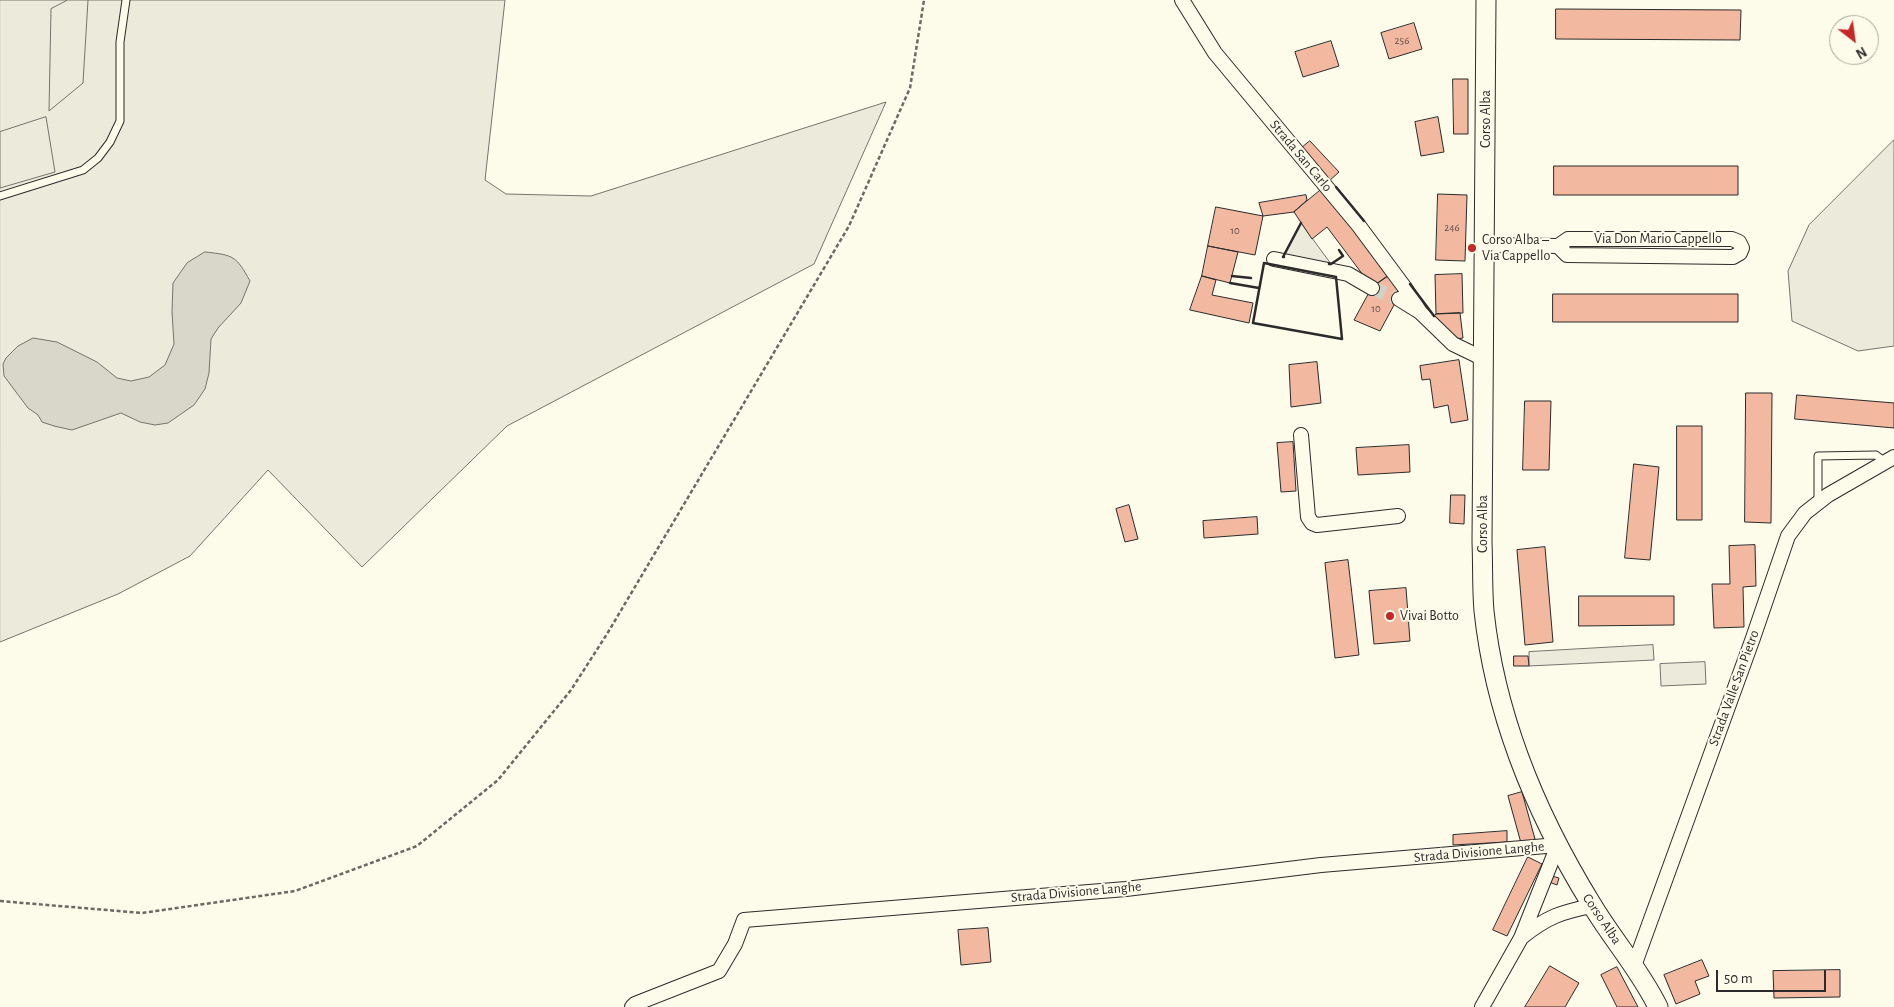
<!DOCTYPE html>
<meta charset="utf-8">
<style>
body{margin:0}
#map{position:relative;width:1894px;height:1007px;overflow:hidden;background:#fdfbea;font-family:"Alegreya Sans",sans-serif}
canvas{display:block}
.north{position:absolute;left:1829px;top:15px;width:50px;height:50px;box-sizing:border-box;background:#fdfbea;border:1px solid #a9a89e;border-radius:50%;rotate:150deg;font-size:14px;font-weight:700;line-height:20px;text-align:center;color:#2b2b2b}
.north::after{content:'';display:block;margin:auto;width:18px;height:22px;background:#c62828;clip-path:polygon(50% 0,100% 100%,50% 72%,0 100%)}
.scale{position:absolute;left:1716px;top:970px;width:110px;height:22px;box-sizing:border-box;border:2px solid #2b2b2b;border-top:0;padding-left:6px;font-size:15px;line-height:18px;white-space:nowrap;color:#2b2b2b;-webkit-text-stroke:4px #fdfbea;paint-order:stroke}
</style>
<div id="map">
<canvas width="1894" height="1007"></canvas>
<div class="north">N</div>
<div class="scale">50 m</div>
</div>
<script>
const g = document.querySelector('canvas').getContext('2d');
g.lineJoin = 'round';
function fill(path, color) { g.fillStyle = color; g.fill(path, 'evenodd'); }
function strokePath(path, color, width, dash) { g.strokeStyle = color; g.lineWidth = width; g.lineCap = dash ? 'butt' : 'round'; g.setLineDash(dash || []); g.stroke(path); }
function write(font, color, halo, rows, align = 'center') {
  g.font = font + ' "Alegreya Sans",sans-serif'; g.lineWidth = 4; g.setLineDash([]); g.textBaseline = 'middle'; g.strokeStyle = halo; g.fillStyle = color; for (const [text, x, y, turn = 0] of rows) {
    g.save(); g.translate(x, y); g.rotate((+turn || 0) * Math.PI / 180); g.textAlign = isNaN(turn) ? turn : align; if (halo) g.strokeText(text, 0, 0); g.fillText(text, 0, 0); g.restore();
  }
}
const green = new Path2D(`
 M0 0H505L485 180 506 194 591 196 886 102 814 264 507 426 362 567 268 470 190 556 118 594 0 642Z
 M1894 140V346L1858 351 1792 321 1788 271 1809 225Z
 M1301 223 1331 264 1283 257Z
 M1705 662 1706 684 1661 686 1660 664Z`);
fill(green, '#ecebdb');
strokePath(green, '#74746e', 1);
const parking = new Path2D(`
 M68 0H88L83 83 49 111 51 9Z
 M46 117 55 172 0 188V132Z
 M1653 645 1654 660 1529 666V652Z`);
fill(parking, '#eceadb');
strokePath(parking, '#74746e', 1);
const water = new Path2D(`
 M205 252C234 255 236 256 250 281L241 303 218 328 211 339 209 373 205 389 194 405 168 423 155 425 140 422 121 413 72 430 54 426 42 422 38 415 28 408 4 376 3 364 6 358 18 346 33 338 57 342 97 362 117 378 131 381 149 377 165 365 174 344 172 312 173 283 187 263Z`);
fill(water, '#d8d7c9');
strokePath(water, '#74746e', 1);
const building = new Path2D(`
 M1556 9 1741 10 1740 40 1556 39Z
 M1414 23 1422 49 1389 59 1381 33Z
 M1331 41 1339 66 1303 77 1295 52Z
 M1453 79H1468V134H1454Z
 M1438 117 1444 152 1421 156 1415 122Z
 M1310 141 1339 172 1328 182 1298 151Z
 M1554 166H1738V195H1554Z
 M1322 189 1388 276 1372 287 1327 227 1312 239 1294 212Z
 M1438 194 1467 195 1465 261 1436 260Z
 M1306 195 1307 200 1294 212 1263 216 1259 203Z
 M1216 207 1263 216 1255 255 1208 246Z
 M1208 246 1238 252 1230 283 1202 276Z
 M1462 274 1463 313 1436 314 1435 275Z
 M1202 276 1216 280 1212 295 1253 303 1249 323 1190 310Z
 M1388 276 1401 292 1380 331 1354 320 1372 287Z
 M1553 294H1738V322H1553Z
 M1460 313 1463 338 1450 340 1447 328 1440 329 1434 316 1436 314Z
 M1459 360 1468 420 1451 423 1448 405 1434 408 1430 379 1422 380 1420 366Z
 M1317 362 1321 403 1291 407 1289 365Z
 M1746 393H1772L1771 523 1745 522Z
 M1797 395 1894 403V428L1795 419Z
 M1525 401H1551L1549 470H1523Z
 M1677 426H1702V520H1677Z
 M1293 442 1296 491 1281 492 1277 443Z
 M1409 445 1410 472 1358 475 1356 448Z
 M1634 464 1659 467 1650 560 1625 558Z
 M1451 495H1465L1464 524 1450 523Z
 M1129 505 1138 539 1125 542 1116 509Z
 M1257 517 1258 534 1204 538 1203 521Z
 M1755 545 1756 586 1743 587 1744 627 1714 628 1712 584H1730L1729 546Z
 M1545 547 1553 642 1525 645 1517 550Z
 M1348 560 1359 655 1335 658 1325 563Z
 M1406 588 1410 641 1374 644 1369 591Z
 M1579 596H1674V625L1579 626Z
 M1514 656H1528L1529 666H1514Z
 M1522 792 1535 839 1521 843 1508 796Z
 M1507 831V842L1453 845V835Z
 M1528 857 1542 864 1507 936 1493 930Z
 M1552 876 1559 878 1557 885 1549 882Z
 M988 928 991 962 961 965 958 930Z
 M1702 960 1709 976 1695 981 1700 994 1676 1004 1664 975Z
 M1550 966 1579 983 1565 1007H1525Z
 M1617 967 1638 1007H1617L1601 975Z
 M1840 970V997L1774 998 1773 971Z`);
fill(building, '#f2b8a0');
strokePath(building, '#2b2b2b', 1);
strokePath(new Path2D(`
 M1372 288 1399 299`), '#d3d1c4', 14, [14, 7]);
const lane = new Path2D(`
 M0 196 83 170 98 158 110 142 120 121V42L126 0
 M1818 502V456L1876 455 1885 462`);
const street = new Path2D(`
 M1182 0 1215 53 1359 226 1405 288 1420 312
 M1485 245 1558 246 1567 255 1733 257 1740 253 1742 248 1739 242 1732 239H1568L1558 246
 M1274 259 1348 274 1372 288
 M1399 299 1420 312 1453 344 1484 359
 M1301 435 1308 517 1312 523 1317 525 1398 516
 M1522 937C1547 917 1561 912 1592 906
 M1634 966 1753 638 1788 536 1805 513 1828 495 1894 457
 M632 1007 635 1004 719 971 735 944 744 920 1126 889 1321 865 1558 845 1521 938 1482 1007`);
const secondary = new Path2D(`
 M1486 0 1482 542C1483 565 1482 588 1484 611 1495 715 1537 816 1592 905 1613 940 1640 970 1658 1007`);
strokePath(lane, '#2b2b2b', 9);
strokePath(street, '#2b2b2b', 16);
strokePath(secondary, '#2b2b2b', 21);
strokePath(new Path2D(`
 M0 901 142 913 295 891 417 846 498 780 571 690 607 634 849 226 910 88 924 0`), '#6a6964', 2.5, [4, 2.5]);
strokePath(lane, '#fdfbea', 7);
strokePath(street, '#fdfbea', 14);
strokePath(secondary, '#fdfbea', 19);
strokePath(new Path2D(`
 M1336 187 1364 221
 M1284 257H1283L1301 223
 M1264 263 1336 277 1342 339 1253 323Z
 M1329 264H1331L1343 256 1339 250
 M1232 276 1251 278
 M1230 283 1259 288
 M1410 284 1434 316`), '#2b2b2b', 2.5);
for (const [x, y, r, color] of [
 [1472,248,5,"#c62828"],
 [1390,616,5,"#c62828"]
]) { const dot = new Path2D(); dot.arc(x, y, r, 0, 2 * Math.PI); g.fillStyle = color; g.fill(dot); strokePath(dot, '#fdfbea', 2); }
write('11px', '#5d4e48', null, [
 ["256",1402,41],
 ["246",1452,228],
 ["10",1235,231],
 ["10",1376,309]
]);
write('14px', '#2b2b2b', '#fdfbea', [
 ["Corso Alba",1486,119,-90],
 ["Strada San Carlo",1301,156,50],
 ["Via Don Mario Cappello",1658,239],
 ["Corso Alba",1483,524,-90],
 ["Strada Valle San Pietro",1734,688,-70],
 ["Strada Divisione Langhe",1479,852,-5],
 ["Strada Divisione Langhe",1076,892,-5],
 ["Corso Alba",1602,919,56]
]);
write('14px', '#2b2b2b', '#fdfbea', [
 ["Corso Alba –",1482,240],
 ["Via Cappello",1482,256],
 ["Vivai Botto",1400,616]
], 'left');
</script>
